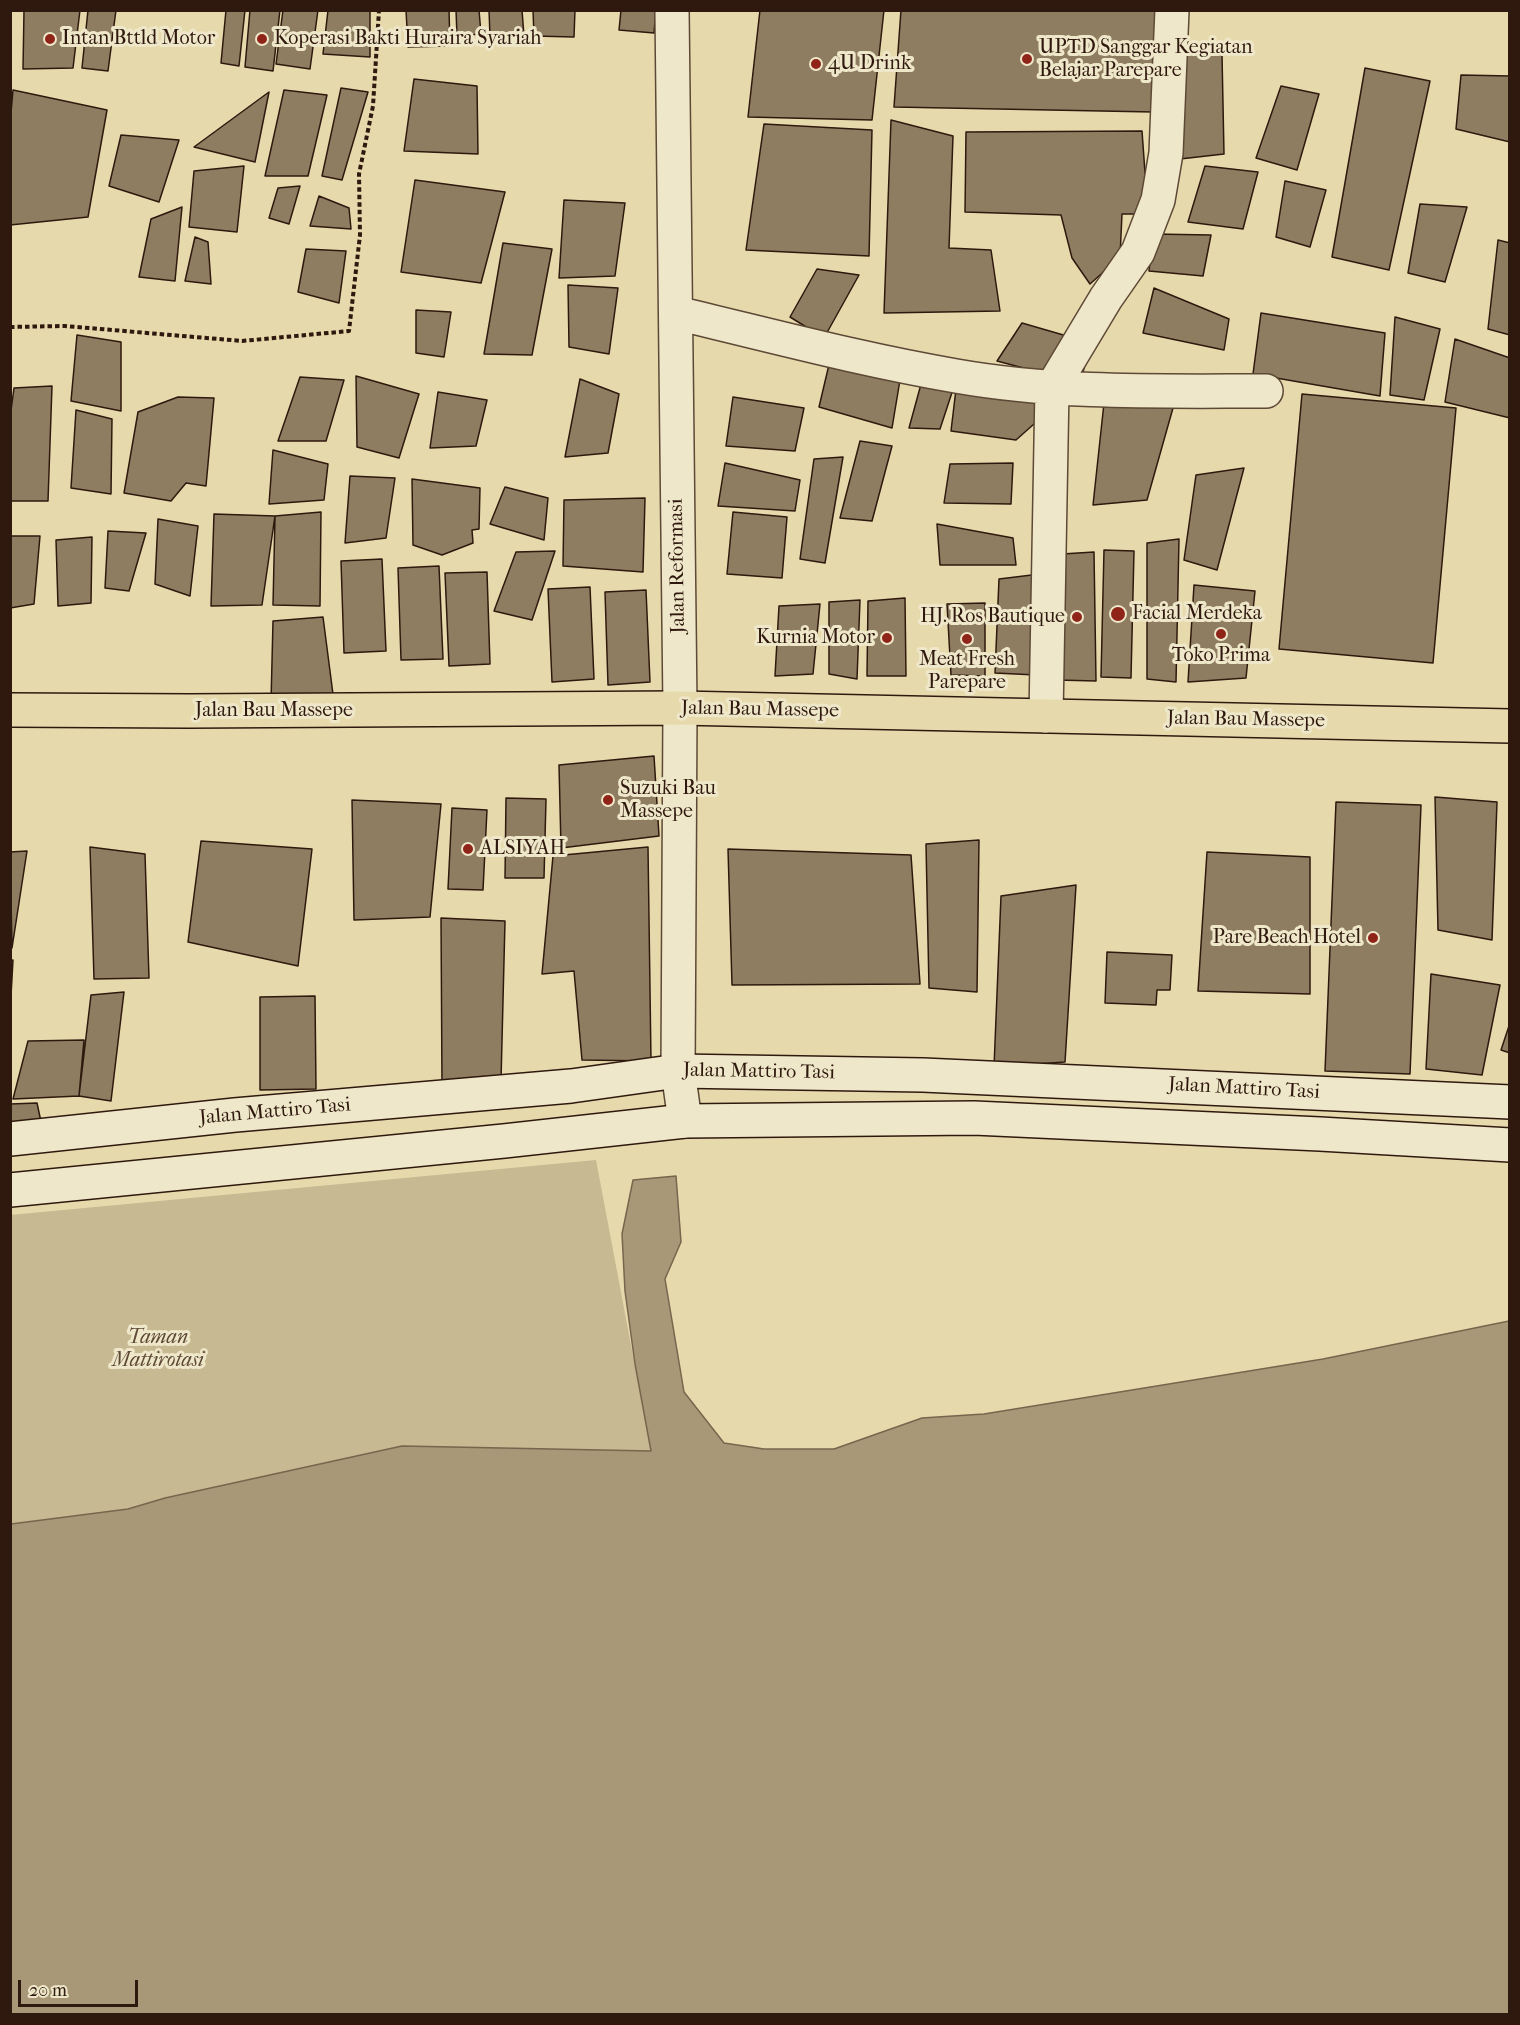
<!DOCTYPE html>
<style>
body{margin:0}
#map{position:relative;width:1520px;height:2025px;overflow:hidden;background:#e6daad;font-family:"IM FELL French Canon",serif}
canvas{display:block}
.frame{position:absolute;inset:0;border:12px solid #2f190e;pointer-events:none}
.scale{position:absolute;left:18px;top:1980px;width:120px;height:27px;box-sizing:border-box;border:3px solid #2f190e;border-top:0;padding-left:8px;font-size:18px;line-height:21px;white-space:nowrap;color:#2f190e;-webkit-text-stroke:4px #efe7ca;paint-order:stroke}
</style>
<div id="map">
<canvas width="1520" height="2025"></canvas>
<div class="frame"></div>
<div class="scale">20 m</div>
</div>
<script>
const g = document.querySelector('canvas').getContext('2d');
g.lineJoin = 'round';
function fill(path, color) { g.fillStyle = color; g.fill(path, 'evenodd'); }
function strokePath(path, color, width, dash) { g.strokeStyle = color; g.lineWidth = width; g.lineCap = dash ? 'butt' : 'round'; g.setLineDash(dash || []); g.stroke(path); }
function write(font, color, halo, rows, align = 'center') {
  g.font = font + ' "IM FELL French Canon",serif'; g.lineWidth = 6; g.setLineDash([]); g.textBaseline = 'middle'; g.strokeStyle = halo; g.fillStyle = color; for (const [text, x, y, turn = 0] of rows) {
    g.save(); g.translate(x, y); g.rotate((+turn || 0) * Math.PI / 180); g.textAlign = isNaN(turn) ? turn : align; if (halo) g.strokeText(text, 0, 0); g.fillText(text, 0, 0); g.restore();
  }
}
fill(new Path2D(`
 M596 1160 651 1451 402 1446 165 1498 128 1509 11 1524 10 1215Z`), '#c7b992');
const water = new Path2D(`
 M676 1176 681 1242 665 1279 684 1392 724 1443 764 1449H834L922 1418 984 1414 1323 1359 1509 1321V2014H11V1524L128 1509 165 1498 402 1446 651 1451 635 1364 625 1291 622 1234 633 1180Z`);
fill(water, '#a89877');
strokePath(water, '#78654d', 1.5);
const building = new Path2D(`
 M24 10H80L73 68 23 69Z
 M88 10H116L108 71 82 68Z
 M226 10H245L239 66 221 63Z
 M250 10H280L273 71 245 67Z
 M283 10H318L310 69 276 64Z
 M328 10H370V57L323 54Z
 M406 10H449L450 46 408 47Z
 M456 10H479L481 34 457 36Z
 M489 10H522L524 36H490Z
 M533 10H575L574 37 534 36Z
 M621 10H656L654 33 619 30Z
 M760 10H884L872 120 748 117Z
 M901 10H1158L1153 112 894 107Z
 M1185 51 1222 54 1224 154 1180 159Z
 M1365 68 1430 81 1389 270 1332 257Z
 M1461 75 1510 76V142L1456 129Z
 M414 79 477 86 478 154 404 151Z
 M1281 86 1319 94 1297 170 1256 158Z
 M341 88 368 92 342 180 322 176Z
 M13 90 107 110 88 217 10 225V124Z
 M284 90 327 95 308 176H265Z
 M269 92 255 162 194 147Z
 M891 120 953 136 949 248 991 250 1000 311 884 313Z
 M764 124 872 130 869 256 746 250Z
 M1142 131 1148 214H1122L1120 257 1090 284 1072 258 1061 215 965 212 966 132Z
 M121 135 179 140 159 202 109 186Z
 M244 166 237 232 189 227 194 171Z
 M1205 166 1258 172 1243 229 1188 222Z
 M415 180 505 192 481 283 401 272Z
 M1285 181 1326 190 1310 247 1276 237Z
 M300 186 289 224 269 218 278 188Z
 M319 196 349 208 351 229 310 226Z
 M564 200 625 203 615 276 559 278Z
 M1420 204 1467 207 1445 282 1408 273Z
 M182 207 175 281 139 277 151 219Z
 M1153 234 1211 235 1203 276 1149 271Z
 M195 237 208 242 211 284 185 281Z
 M1498 240 1510 243V335L1488 329Z
 M503 243 552 249 532 355 484 354Z
 M306 249 346 251 339 303 298 292Z
 M817 269 859 275 824 338 790 317Z
 M568 285 618 288 609 354 569 347Z
 M1154 288 1229 319 1224 350 1143 333Z
 M416 310 451 312 444 357 416 353Z
 M1261 313 1385 333 1380 396 1253 374Z
 M1395 317 1440 329 1424 400 1390 395Z
 M1022 323 1091 343 1080 383 997 361Z
 M77 335 121 342V411L71 401Z
 M836 335 904 356 892 428 819 407Z
 M1455 339 1510 358V418L1445 402Z
 M929 355 961 365 940 429 909 428Z
 M356 376 419 394 399 458 357 447Z
 M300 377 344 380 326 441H278Z
 M580 379 619 394 608 453 565 457Z
 M52 386 48 501H10V418L14 388Z
 M956 389 1037 397 1043 416 1016 440 951 431Z
 M438 392 487 400 476 446 430 448Z
 M1302 394 1456 408 1433 663 1279 649Z
 M178 397 214 398 206 486 186 483 171 501 124 493 138 412Z
 M733 397 804 408 795 451 726 446Z
 M1104 403 1173 408 1147 500 1093 505Z
 M76 410 112 419 111 494 71 488Z
 M860 441 892 446 872 521 840 518Z
 M273 450 328 464 324 500 269 504Z
 M843 457 825 563 800 559 814 459Z
 M725 463 800 480 795 511 718 506Z
 M1013 463 1011 504 944 503 950 464Z
 M1244 468 1217 570 1184 560 1196 475Z
 M350 476 395 478 386 538 345 543Z
 M412 479 480 488 479 529 472 530 473 543 442 555 413 545Z
 M505 487 548 498 544 540 490 524Z
 M645 498 643 572 563 566 564 500Z
 M321 512 320 606 273 605 275 516Z
 M733 512 787 517 782 578 727 574Z
 M214 514 275 516 262 605 211 606Z
 M158 519 198 526 190 596 155 584Z
 M937 524 1013 538 1016 565H940Z
 M108 531 146 533 129 591 105 588Z
 M10 536H40L34 604 10 608Z
 M92 537 91 603 58 606 56 540Z
 M1179 539 1176 682 1147 679V543Z
 M1104 550 1134 551 1131 678 1101 677Z
 M555 551 532 620 494 611 516 552Z
 M1094 552 1096 681 1057 680 1062 554Z
 M382 559 386 651 344 653 341 561Z
 M439 566 443 659 401 660 398 568Z
 M487 572 490 664 449 666 445 573Z
 M1040 574 1036 675 995 673 999 579Z
 M1194 585 1255 591 1246 678 1188 682Z
 M590 587 594 679 552 682 548 589Z
 M646 590 650 682 608 685 605 592Z
 M905 598 906 676H867L868 601Z
 M860 600 857 679 829 674V602Z
 M985 603V676L951 675 947 604Z
 M820 604 813 674 775 676 779 606Z
 M323 617 334 702H271L273 621Z
 M654 756 659 836 561 848 559 765Z
 M1435 797 1497 802 1492 940 1438 930Z
 M506 798 546 799 544 878H505Z
 M352 800 441 804 430 917 354 920Z
 M1336 802 1421 805 1410 1074 1325 1071Z
 M452 808 487 810 483 890 448 889Z
 M979 840 977 992 929 988 926 844Z
 M201 841 312 849 298 966 188 942Z
 M90 847 145 854 149 978 94 979Z
 M648 847 651 1061 582 1060 574 971 542 974 553 856Z
 M728 849 911 855 920 984 732 985Z
 M27 851 12 948 10 852Z
 M1207 852 1310 857V994L1198 991Z
 M1076 885 1065 1062 994 1067 1001 896Z
 M441 918 505 921 501 1081 442 1086Z
 M1107 952 1172 955 1170 990H1157L1156 1005 1105 1003Z
 M13 960 10 1014V961Z
 M1431 974 1500 985 1482 1075 1426 1069Z
 M124 992 111 1101 79 1096 91 995Z
 M315 996 316 1089 260 1090V997Z
 M1510 1023V1053L1501 1050Z
 M84 1040 79 1096 13 1099 28 1041Z
 M37 1103 43 1131 10 1128V1104Z`);
fill(building, '#8e7d61');
strokePath(building, '#2f190e', 1.5);
const minor = new Path2D(`
 M672 10 680 708 678 1071 685 1121
 M676 313C769 335 862 360 956 376 1058 394 1163 391 1266 391
 M1046 716 1052 388 1106 298 1138 252 1158 200 1166 153 1172 10`);
const secondary = new Path2D(`
 M10 1139 235 1115 571 1086 678 1071 923 1075 1510 1102
 M10 1190 504 1141 685 1121 974 1118 1320 1134 1510 1145`);
const trunk = new Path2D(`
 M10 710 189 711 680 708 1510 726`);
strokePath(minor, '#5d4936', 36);
strokePath(secondary, '#2f190e', 36);
strokePath(trunk, '#2f190e', 36);
strokePath(new Path2D(`
 M10 327 65 326 242 341 349 331 360 235 359 174 373 106 379 10`), '#2f190e', 4, [4.5, 3]);
strokePath(minor, '#efe7ca', 33);
strokePath(secondary, '#efe7ca', 33);
strokePath(trunk, '#e6daad', 33);
for (const [x, y, r, color] of [
 [50,39,6,"#8f2418"],
 [262,39,6,"#8f2418"],
 [1027,59,6,"#8f2418"],
 [816,64,6,"#8f2418"],
 [1118,614,8,"#8f2418"],
 [1077,617,6,"#8f2418"],
 [1221,634,6,"#8f2418"],
 [887,638,6,"#8f2418"],
 [967,639,6,"#8f2418"],
 [608,800,6,"#8f2418"],
 [468,849,6,"#8f2418"],
 [1373,938,6,"#8f2418"]
]) { const dot = new Path2D(); dot.arc(x, y, r, 0, 2 * Math.PI); g.fillStyle = color; g.fill(dot); strokePath(dot, '#efe7ca', 2); }
write('20px', '#2f190e', '#efe7ca', [
 ["Intan Bttld Motor",62,39],
 ["Koperasi Bakti Huraira Syariah",274,39],
 ["UPTD Sanggar Kegiatan",1039,48],
 ["Belajar Parepare",1039,71],
 ["4U Drink",828,64],
 ["Facial Merdeka",1132,614],
 ["HJ. Ros Bautique",1065,617,"right"],
 ["Kurnia Motor",875,638,"right"],
 ["Toko Prima",1221,656,"center"],
 ["Meat Fresh",967,660,"center"],
 ["Parepare",967,683,"center"],
 ["Suzuki Bau",620,789],
 ["Massepe",620,812],
 ["ALSIYAH",480,849],
 ["Pare Beach Hotel",1361,938,"right"]
], 'left');
write('20px', '#2f190e', '#efe7ca', [
 ["Jalan Reformasi",678,566,-91],
 ["Jalan Bau Massepe",760,710,1],
 ["Jalan Bau Massepe",274,711],
 ["Jalan Bau Massepe",1246,720,1],
 ["Jalan Mattiro Tasi",759,1072,1],
 ["Jalan Mattiro Tasi",1244,1089,3],
 ["Jalan Mattiro Tasi",275,1112,-5]
]);
write('italic 20px', '#5d4936', '#efe7ca', [
 ["Taman",158,1338],
 ["Mattirotasi",158,1361]
]);
</script>
